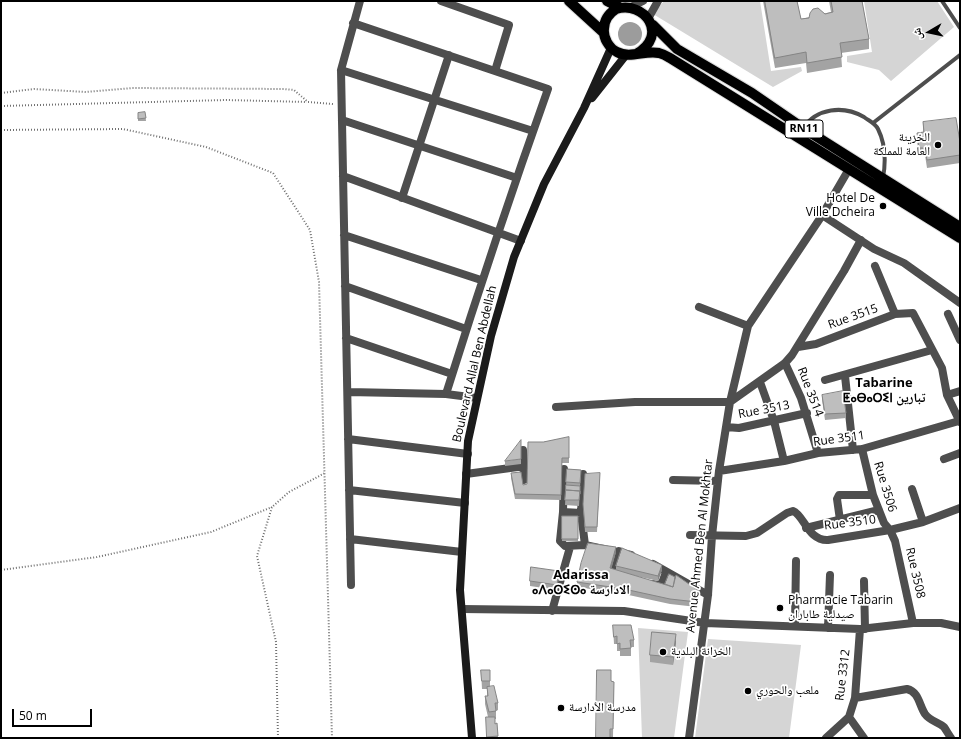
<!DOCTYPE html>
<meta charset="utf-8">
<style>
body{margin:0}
#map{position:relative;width:961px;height:739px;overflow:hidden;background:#fff;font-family:"Open Sans","Noto Naskh Arabic",sans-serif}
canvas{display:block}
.frame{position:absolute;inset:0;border:2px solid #000;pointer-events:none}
.north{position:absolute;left:909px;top:12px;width:40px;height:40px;-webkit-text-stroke:3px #fff;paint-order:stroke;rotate:261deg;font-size:11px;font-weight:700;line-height:16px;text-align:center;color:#000}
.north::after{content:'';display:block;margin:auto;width:14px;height:18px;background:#000;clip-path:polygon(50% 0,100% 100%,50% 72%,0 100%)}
.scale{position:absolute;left:12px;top:709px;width:80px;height:18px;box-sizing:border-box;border:2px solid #000;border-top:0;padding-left:5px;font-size:12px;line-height:14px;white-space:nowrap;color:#000;-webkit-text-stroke:3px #fff;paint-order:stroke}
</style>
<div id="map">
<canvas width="961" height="739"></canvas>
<div class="frame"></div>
<div class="north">ش</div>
<div class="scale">50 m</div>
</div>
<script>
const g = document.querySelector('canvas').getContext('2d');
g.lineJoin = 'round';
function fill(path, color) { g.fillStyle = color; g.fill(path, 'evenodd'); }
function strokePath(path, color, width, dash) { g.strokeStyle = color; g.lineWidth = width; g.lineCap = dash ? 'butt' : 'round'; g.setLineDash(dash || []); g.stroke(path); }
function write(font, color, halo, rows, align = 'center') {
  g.font = font + ' "Open Sans","Noto Naskh Arabic","Noto Sans Tifinagh",sans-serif'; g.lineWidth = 3.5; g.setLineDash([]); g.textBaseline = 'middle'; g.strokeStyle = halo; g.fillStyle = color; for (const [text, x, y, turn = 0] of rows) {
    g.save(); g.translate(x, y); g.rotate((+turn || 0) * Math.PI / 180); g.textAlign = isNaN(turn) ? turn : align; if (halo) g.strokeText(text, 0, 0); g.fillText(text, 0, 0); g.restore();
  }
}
fill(new Path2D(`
 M664 1H760L771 71 801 67 802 71 773 87 653 14Z
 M864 1H937L954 27 891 81 879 70 847 62V56L872 52Z
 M638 628 688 632 674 738H642Z
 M708 639 801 645 789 738H695Z`), '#d5d5d5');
fill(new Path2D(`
 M618 34a12 12 0 1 1 24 0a12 12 0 1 1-24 0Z`), '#9c9c9c');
const primary = new Path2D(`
 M569 1 604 33
 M607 1 619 7
 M653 25 677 49 752 93 803 128 960 227
 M636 54C670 35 644 0 616 9 608 14 604 21 604 29 603 38 609 48 617 52 630 59 645 50 659 53 663 54 667 56 670 58L960 238`);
strokePath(primary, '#dbdbdb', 12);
strokePath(new Path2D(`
 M1 93 34 89 86 92 132 88 284 89 294 90 308 102 333 104
 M1 106 226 100 307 102
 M1 130 123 129 206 147 273 173 310 230 319 282 332 738
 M1 570 97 557 211 532 272 507
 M278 738 276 642 257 556 272 507 289 492 325 473`), '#707070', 2, [1, 2]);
strokePath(new Path2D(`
 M942 1 960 28
 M873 123 960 55
 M803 128C817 108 843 105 864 117 869 121 875 123 878 129 886 145 886 161 883 178`), '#4e4e4e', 4);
strokePath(new Path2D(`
 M441 1 509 25 495 71
 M633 6 643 1
 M649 17 658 1
 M353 23 548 89C512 190 478 292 446 394
 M341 70 533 131
 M342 120 517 178
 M343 176 521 241
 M402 198 449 55
 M822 215 874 249 904 263 960 303
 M344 235 481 280
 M875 266 895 314
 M345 286 466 329
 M699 307 748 326
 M948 314 960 340
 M346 338 452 374
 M798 347 816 344 895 314 913 313 942 368 947 395 960 422
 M785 363 801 398 818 453
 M845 376 853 450
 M825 380 932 350
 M760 382 774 421 784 461
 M348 392 446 394 477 398
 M947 395 960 391
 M556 407 635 402H730L785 363 792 355 844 271 861 240
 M726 427 739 428 807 413
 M348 439 468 454
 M862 449 873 495 884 523 890 530 895 541 913 623
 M523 450 524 480
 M944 459 960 453
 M564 469 563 512 581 513
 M719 471 784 461 818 453 862 449 959 421
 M466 474 525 466
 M583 474 581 513 585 545
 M673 480 718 481
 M912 489 923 522
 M349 490 465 503
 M563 512 560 541 565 546 585 545 631 555
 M840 520 837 499 839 495H873
 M806 528 879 510
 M690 535 746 536 757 533 787 513 793 511C804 515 808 541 828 540L890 530 923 522 960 508
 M350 539 462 552
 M619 551 613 572 621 575
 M653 564 708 595
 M864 581 865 629
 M652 584 658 585 662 583 666 572
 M351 585 341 70 360 1
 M462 609 624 611 705 623 860 629 913 623H941L960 627
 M552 611 570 547
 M795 625 796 561
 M828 628 830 575
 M855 698 907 689C919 692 919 705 925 714 930 721 938 722 944 727 946 730 949 735 951 738
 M849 717 864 738
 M689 738 708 595 712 536 719 471 730 402 748 326 821 217 849 169
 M826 738 849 717 855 698 860 629`), '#4e4e4e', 8);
strokePath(new Path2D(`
 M592 98 626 55
 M472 738 460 590 468 441 475 409 491 336 514 257 544 184 584 108 611 48 609 46`), '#1b1b1b', 8);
strokePath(primary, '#000', 10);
fill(new Path2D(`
 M763 1H797L801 19 831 12 829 1H862L869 39V49L841 53 842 67 807 73 806 63 775 68Z
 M145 112 146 121H138V113Z
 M923 122 960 142V163L927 168 925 155 919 156 917 141V133L923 132Z
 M822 395 846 413V418L825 420 822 400Z
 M569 437V463H562L561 500 515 499 511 478V473L523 485 527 484 543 442Z
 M521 459V464L505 466V461Z
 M567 469 581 470 579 506 565 505Z
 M600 473 597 532H585L583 504Z
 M562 516H578V541H562Z
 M616 552 611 569 616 570V566L662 570 658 581 632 575 699 596 697 607 670 604 624 594 577 587V582Z
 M559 576 557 590 530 586V581Z
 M613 625 634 640V647H631V656H620V651H617V644H614Z
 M676 642 673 665 650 662V655Z
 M481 670 490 681V687L498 703V710L496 711V719H495V724L497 723 498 738H487L486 717H488L485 704V696H487V689H482Z
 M611 681 614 682 613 737H610Z`), '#a3a3a3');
fill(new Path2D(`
 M616 547V552L610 574V568Z
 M662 565V570L658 581V576Z
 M559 571V576L557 590V585Z
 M676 634V642L673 665V657Z`), '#858585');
const building = new Path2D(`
 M765 1H797L801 19 809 18 810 13 813 9 818 8 825 14 833 12 831 1H862L869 39 840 43 842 57 807 63 806 52 775 58Z
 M145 112 146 118 138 119V113Z
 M956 118 960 142V155L927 160 925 148H919L917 133 924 132 923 122Z
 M843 391 846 413 825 414 822 395Z
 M569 437V458H562L561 495 515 494 511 473 521 472 523 485 527 484 528 442H543Z
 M521 440V459L505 461Z
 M567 469 581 470 580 483 566 482Z
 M600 473 597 527H585L583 504 585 474Z
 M566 485 580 486V494V491L566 490Z
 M566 490 580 491 579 500H565Z
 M562 516H578V539H562Z
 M588 543 616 547 610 568 673 587 676 575 699 591 697 602 670 599 624 589 577 582 581 563Z
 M622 548 662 565 658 576 616 566Z
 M531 567 559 571 557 585 530 581Z
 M669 574 675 577 673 587 665 584Z
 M613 625H631L634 640H630L631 648 620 649V643L617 644V636L614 637Z
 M652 632 676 634 673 657 650 655Z
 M481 670H490V681H482Z
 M597 670H611V681L614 682 613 729H610V738H596Z
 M494 686 498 703H495L496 711 489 712 485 696H488L487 687Z
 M486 717H495V724L497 723 498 736 487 737Z`);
fill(building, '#bebebe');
strokePath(building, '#858585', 1);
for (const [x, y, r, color] of [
 [938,145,4,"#000"],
 [883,206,4,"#000"],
 [780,608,4,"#000"],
 [663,652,4,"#000"],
 [748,691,4,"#000"],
 [561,708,4,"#000"]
]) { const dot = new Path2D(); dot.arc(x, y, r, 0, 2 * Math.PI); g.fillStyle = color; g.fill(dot); strokePath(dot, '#fff', 1.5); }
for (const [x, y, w] of [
 [804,129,38]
]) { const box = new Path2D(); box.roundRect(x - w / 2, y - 9, w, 18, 3); g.fillStyle = '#fff'; g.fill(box); strokePath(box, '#000', 1); }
write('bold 11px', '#000', null, [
 ["RN11",804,129]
]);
write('12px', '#000', '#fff', [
 ["الخزينة",930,138,"right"],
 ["العامة للمملكة",930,152,"right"],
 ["Hotel De",875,199,"right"],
 ["Ville Dcheira",875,213,"right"],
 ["Pharmacie Tabarin",788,601],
 ["صيدلية طاباران",788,615],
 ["الخزانة البلدية",671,652],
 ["ملعب والحوري",756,691],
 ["مدرسة الأدارسة",569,708]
], 'left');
write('12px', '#000', '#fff', [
 ["Rue 3515",853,317,-20],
 ["Boulevard Allal Ben Abdellah",475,364,-77],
 ["Rue 3514",810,392,69],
 ["Rue 3513",764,410,-11],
 ["Rue 3511",839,439,-8],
 ["Rue 3506",885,487,73],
 ["Rue 3510",850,523,-7],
 ["Avenue Ahmed Ben Al Mokhtar",700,546,-84],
 ["Rue 3508",915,573,77],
 ["Rue 3312",843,675,-83]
]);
write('bold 13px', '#000', '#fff', [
 ["Tabarine",884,383],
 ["ⵟⴰⴱⴰⵔⵉⵏ تبارين",884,398],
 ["Adarissa",581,575],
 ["ⴰⴷⴰⵔⵉⵙⴰ الادارسة",581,590]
]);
</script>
